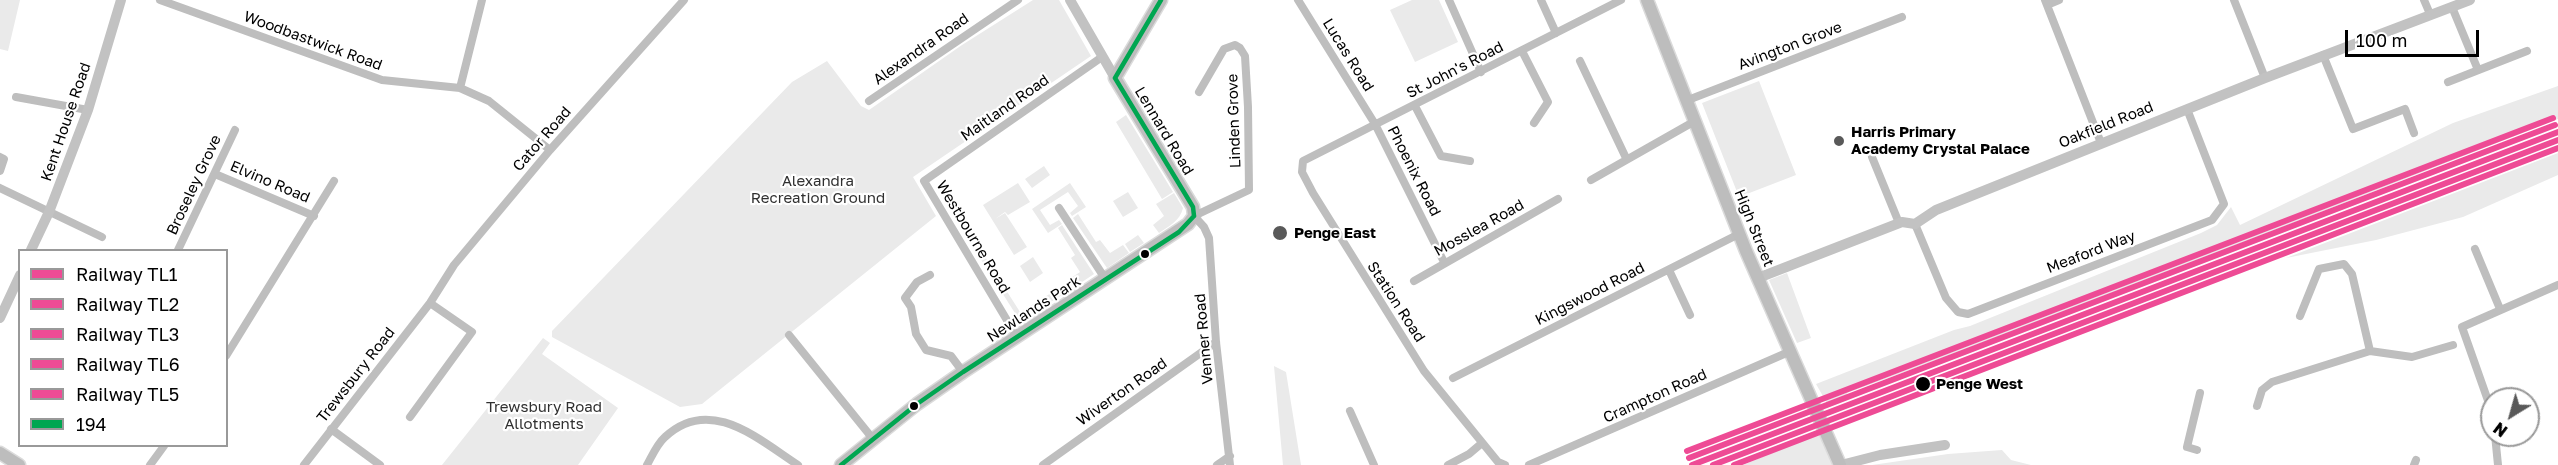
<!DOCTYPE html>
<style>
body{margin:0}
#map{position:relative;width:2558px;height:465px;overflow:hidden;background:#fff;font-family:"Golos Text",sans-serif}
canvas{display:block}
.legend{position:absolute;left:18px;top:249px;width:210px;height:198px;box-sizing:border-box;background:#fff;border:2px solid #999;margin:0;padding:8px 10px;list-style:none;font-size:18px;color:#000}
.legend li{display:flex;align-items:center;gap:12px;height:30px}
.legend b{width:30px;border:2px solid #999}
.north{position:absolute;left:2480px;top:387px;width:60px;height:60px;box-sizing:border-box;background:#fff;border:2px solid #999;border-radius:50%;rotate:217deg;font-size:16px;font-weight:700;line-height:24px;text-align:center;color:#000}
.north::after{content:'';display:block;margin:auto;width:21px;height:27px;background:#595959;clip-path:polygon(50% 0,100% 100%,50% 72%,0 100%)}
.scale{position:absolute;left:2345px;top:30px;width:134px;height:27px;box-sizing:border-box;border:3px solid #000;border-top:0;padding-left:8px;font-size:18px;line-height:21px;white-space:nowrap;color:#000;-webkit-text-stroke:4px #fff;paint-order:stroke}
</style>
<div id="map">
<canvas width="2558" height="465"></canvas>
<ul class="legend">
<li><b style="height:8px;background:#ee4b95"></b>Railway TL1</li>
<li><b style="height:8px;background:#ee4b95"></b>Railway TL2</li>
<li><b style="height:8px;background:#ee4b95"></b>Railway TL3</li>
<li><b style="height:8px;background:#ee4b95"></b>Railway TL6</li>
<li><b style="height:8px;background:#ee4b95"></b>Railway TL5</li>
<li><b style="height:8px;background:#00a651"></b>194</li>
</ul>
<div class="north">N</div>
<div class="scale">100 m</div>
</div>
<script>
const g = document.querySelector('canvas').getContext('2d');
g.lineJoin = 'round';
function fill(path, color) { g.fillStyle = color; g.fill(path, 'evenodd'); }
function strokePath(path, color, width, dash) { g.strokeStyle = color; g.lineWidth = width; g.lineCap = dash ? 'butt' : 'round'; g.setLineDash(dash || []); g.stroke(path); }
function write(font, color, halo, rows, align = 'center') {
  g.font = font + ' "Golos Text",sans-serif'; g.lineWidth = 4.5; g.setLineDash([]); g.textBaseline = 'middle'; g.strokeStyle = halo; g.fillStyle = color; for (const [text, x, y, turn = 0] of rows) {
    g.save(); g.translate(x, y); g.rotate((+turn || 0) * Math.PI / 180); g.textAlign = isNaN(turn) ? turn : align; if (halo) g.strokeText(text, 0, 0); g.fillText(text, 0, 0); g.restore();
  }
}
fill(new Path2D(`
 M0 0H20L8 51 0 49Z
 M1033 0H1059L1091 56 913 177 936 216 702 404 680 407 552 337V331L792 82 827 61 861 106 869 110 962 45Z
 M1412 0H1439L1458 42 1415 62 1390 10Z
 M1759 81 1796 175 1739 197 1702 103Z
 M2558 86V119L2043 321 1847 393 1848 396 1840 398 1838 402 1828 405 1816 384 1954 330 1970 326 2201 233 2217 225 2231 207 2240 225 2453 123Z
 M1126 115 1173 192 1162 199 1116 122Z
 M2558 153V175L2463 217 2376 240 2286 258Z
 M1044 166 1050 175 1032 188 1025 179Z
 M1018 183 1030 202 1008 215 1005 212 995 219 1005 213 1027 247 1014 255 983 205Z
 M1070 183 1086 207 1072 216 1070 213 1078 206 1068 192 1040 210 1050 225 1059 220 1062 224 1048 233 1032 209Z
 M1128 192 1138 208 1123 217 1113 201Z
 M1174 193 1183 208C1180 221 1169 226 1159 233L1153 225 1164 216 1156 204Z
 M1078 214 1096 242 1100 240 1110 253 1123 245 1129 253 1107 268 1073 218Z
 M963 222 1020 312 1066 284 1070 290 1020 321 959 225Z
 M1062 225 1094 274 1073 288 1068 280 1080 272 1071 258 1075 255 1058 228Z
 M1138 235 1144 243 1130 252 1125 244Z
 M1033 257 1043 273 1030 282 1020 266Z
 M1787 273 1811 338 1797 343 1769 280Z
 M543 338 550 343 542 354 618 408 578 465H442Z
 M1274 366 1286 372 1301 465H1283Z
 M1818 434 1835 465H1743Z
 M2002 450 2011 460 2031 465H1872L1948 454Z`), '#eaeaea');
const primary = new Path2D(`
 M1647 0 1746 251 1840 465
 M0 453 19 465
 M841 465 917 404 963 372 1188 224 1194 216 1193 207 1115 78 1161 0`);
strokePath(primary, '#dbdbdb', 15);
strokePath(new Path2D(`
 M160 0 382 80 460 88 489 101 550 150
 M1298 0 1375 124 1444 262
 M1449 0 1481 72
 M1541 0 1556 33
 M2045 0 2101 143
 M2234 0 2265 78
 M2424 0 2430 14
 M2047 5 2059 0
 M2452 7 2478 70
 M1522 51 1548 102 1534 123
 M2323 55 2353 129 2405 109 2414 133
 M1580 61 1626 158
 M2448 82 2527 51
 M460 88 482 0
 M1199 92 1224 49 1235 45 1240 48 1245 56 1248 107 1249 190 1194 216 1204 227 1209 238 1216 342 1230 465
 M16 97 88 110
 M1688 100 1902 17
 M869 101 1018 0
 M1415 106 1441 156 1470 161
 M0 157 4 159 0 171
 M1872 157 1899 223
 M215 174 314 216
 M1591 180 1695 121
 M0 188 102 237
 M1059 208 1106 280
 M1915 224 1946 298 1958 312 1968 314 2212 220 2224 204 2187 109
 M2475 249 2500 309
 M178 250 235 130
 M1669 270 1690 315
 M930 275 917 282 905 298 911 307 916 334 926 350 951 356 963 372
 M1414 281 1558 199
 M2300 316 2319 269 2344 264 2352 274 2370 351
 M789 335 873 439
 M1017 337 924 181 1102 57
 M226 356 334 181
 M1453 378 1739 234
 M2257 406 2262 390 2272 382 2370 351 2412 357 2453 345
 M1350 411 1374 465
 M2492 412 2462 327 2558 285
 M410 417 472 332 430 303
 M331 429 380 465
 M2495 435 2498 465
 M2197 450 2187 447 2200 393
 M150 465 164 446
 M304 465 430 303 454 265 550 150 684 0
 M647 465C652 456 657 444 665 437 710 395 758 439 798 465
 M1043 465 1216 342
 M1217 465 1230 456
 M1448 465 1469 454 1482 443
 M1505 465 1498 462 1424 371 1313 193 1302 172 1303 161 1621 0
 M1529 465 1791 351
 M2414 465 2416 460`), '#bebebe', 8);
strokePath(new Path2D(`
 M1070 0 1115 78
 M31 250 49 212 88 110 121 0
 M1758 278 1902 222 1915 224 1936 210 2265 78 2470 0
 M0 318 20 275
 M1841 465 1880 455 1945 445`), '#c2c2c2', 10);
strokePath(primary, '#bdbdbd', 12);
strokePath(new Path2D(`
 M1115 78 1193 207 1194 216
 M1115 78 1161 0
 M841 465 917 404 963 372 1179 232 1194 216`), '#00a651', 4.5);
strokePath(new Path2D(`
 M1692 465 2558 132`), '#ee4b95', 6);
strokePath(new Path2D(`
 M1713 465 2558 140`), '#ee4b95', 6);
strokePath(new Path2D(`
 M1689 458 2555 125`), '#ee4b95', 6);
strokePath(new Path2D(`
 M1734 465 2558 148`), '#ee4b95', 6);
strokePath(new Path2D(`
 M1687 451 2553 118`), '#ee4b95', 6);
for (const [x, y, r, color] of [
 [1839,141,6,"#595959"],
 [1280,233,8,"#595959"],
 [1145,254,5,"#000"],
 [1923,384,8,"#000"],
 [914,406,5,"#000"]
]) { const dot = new Path2D(); dot.arc(x, y, r, 0, 2 * Math.PI); g.fillStyle = color; g.fill(dot); strokePath(dot, '#fff', 2); }
write('15px', '#000', '#fff', [
 ["Woodbastwick Road",313,41,20],
 ["Avington Grove",1790,46,-21],
 ["Alexandra Road",921,49,-35],
 ["Lucas Road",1348,55,58],
 ["St John's Road",1455,70,-27],
 ["Maitland Road",1005,108,-35],
 ["Linden Grove",1234,121,-92],
 ["Kent House Road",66,122,-71],
 ["Oakfield Road",2106,125,-22],
 ["Lennard Road",1164,131,59],
 ["Cator Road",542,139,-49],
 ["Phoenix Road",1414,171,63],
 ["Elvino Road",270,182,23],
 ["Broseley Grove",194,185,-65],
 ["Mosslea Road",1479,228,-29],
 ["High Street",1754,228,68],
 ["Westbourne Road",973,237,59],
 ["Meaford Way",2091,252,-21],
 ["Kingswood Road",1590,294,-27],
 ["Station Road",1396,302,57],
 ["Newlands Park",1034,309,-33],
 ["Venner Road",1204,339,-95],
 ["Trewsbury Road",356,375,-52],
 ["Wiverton Road",1122,392,-35],
 ["Crampton Road",1655,396,-24]
]);
write('bold 15px', '#000', '#fff', [
 ["Harris Primary",1851,132],
 ["Academy Crystal Palace",1851,149],
 ["Penge East",1294,233]
], 'left');
write('15px', '#303030', '#fff', [
 ["Alexandra",818,181],
 ["Recreation Ground",818,198],
 ["Trewsbury Road",544,407],
 ["Allotments",544,424]
]);
write('bold 15px', '#000', '#fff', [
 ["Penge West",1936,384]
], 'left');
</script>
